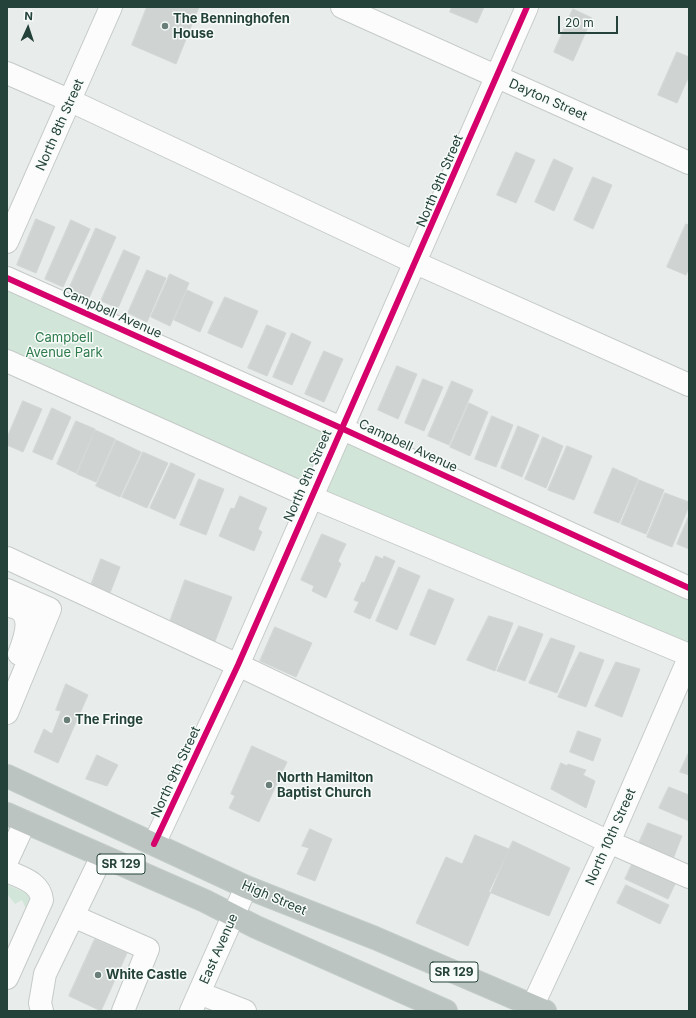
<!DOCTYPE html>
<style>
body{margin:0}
#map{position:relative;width:696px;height:1018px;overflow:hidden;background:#e8edeb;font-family:Inter,sans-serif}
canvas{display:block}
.frame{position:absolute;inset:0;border:8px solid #24423a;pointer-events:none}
.north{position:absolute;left:8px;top:8px;width:40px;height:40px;-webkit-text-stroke:3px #f7fbf9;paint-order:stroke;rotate:3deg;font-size:11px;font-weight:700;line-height:16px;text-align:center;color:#24423a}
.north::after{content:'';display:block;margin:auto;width:14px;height:18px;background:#24423a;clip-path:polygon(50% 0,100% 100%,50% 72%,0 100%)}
.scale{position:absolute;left:558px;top:16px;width:60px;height:18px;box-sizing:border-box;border:2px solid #24423a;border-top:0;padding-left:5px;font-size:12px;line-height:14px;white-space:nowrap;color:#24423a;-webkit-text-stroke:3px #f7fbf9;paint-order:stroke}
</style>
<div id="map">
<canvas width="696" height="1018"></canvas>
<div class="frame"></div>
<div class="north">N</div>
<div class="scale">20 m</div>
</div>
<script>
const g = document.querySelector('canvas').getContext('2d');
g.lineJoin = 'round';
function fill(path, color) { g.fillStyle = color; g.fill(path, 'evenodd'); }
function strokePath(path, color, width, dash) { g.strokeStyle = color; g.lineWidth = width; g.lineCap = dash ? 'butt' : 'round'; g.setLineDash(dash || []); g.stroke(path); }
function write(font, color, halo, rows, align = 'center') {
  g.font = font + ' Inter,sans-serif'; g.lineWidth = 3; g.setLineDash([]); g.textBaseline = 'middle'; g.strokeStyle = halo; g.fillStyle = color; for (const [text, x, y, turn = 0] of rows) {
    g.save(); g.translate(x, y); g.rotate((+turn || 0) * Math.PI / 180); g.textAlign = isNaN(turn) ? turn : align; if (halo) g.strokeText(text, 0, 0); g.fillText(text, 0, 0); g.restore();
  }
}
fill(new Path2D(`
 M7 278 689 588V655L7 361Z
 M8 885 30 895 32 905 28 913 22 900 15 904 7 894Z`), '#d1e6d8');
const building = new Path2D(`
 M147 7H199L176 64 132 45Z
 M452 7H484L477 23 450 12Z
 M573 9 592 18 573 61 554 52Z
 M677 52 689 57V76L677 103 658 95Z
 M516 152 535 160 516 203 497 195Z
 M554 159 573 168 554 211 535 202Z
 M593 177 612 185 593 229 574 220Z
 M36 219 55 227 36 273 17 265Z
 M71 220 90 229 63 287 45 279Z
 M686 224 689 225V268L686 275 667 267Z
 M96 228 116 237 89 298 69 289Z
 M124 250 140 257 118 308 101 301Z
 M147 270 166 278 147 322 128 313Z
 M170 274 189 283 170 326 151 317Z
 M187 290 213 302 200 332 174 320Z
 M225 297 258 311 242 348 208 333Z
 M267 325 286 333 267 376 248 368Z
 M292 333 311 342 292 385 273 377Z
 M324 351 343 359 324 402 305 394Z
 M397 366 417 374 398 419 378 410Z
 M423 379 443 387 424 431 405 423Z
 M452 381 473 390 449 445 428 436Z
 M23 401 42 409 23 452 7 445V438Z
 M469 403 488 412 470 456 450 447Z
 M52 408 71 417 52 460 33 452Z
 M492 416 513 425 496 467 475 459Z
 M76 421 95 429 76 473 57 464Z
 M518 426 539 435 522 477 501 468Z
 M95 430 115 439 96 482 77 474Z
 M543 437 563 446 546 488 525 479Z
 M116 440 141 452 120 497 96 486Z
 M567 446 592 456 574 500 548 490Z
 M143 452 168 463 147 508 122 497Z
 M171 463 195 474 175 519 150 508Z
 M613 468 638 479 619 523 594 513Z
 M199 479 224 489 206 535 180 525Z
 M639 480 664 490 646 534 621 524Z
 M665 493 689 502V506L672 547 647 537Z
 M240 496 267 508 258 529 262 532 254 551 219 536 231 508 234 509Z
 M689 516V549L677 544Z
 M322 534 346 544 338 561 341 564 326 598 312 591 314 586 301 580Z
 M376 556 383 559 384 556 395 561 370 619 354 612 359 602 354 600 362 582 364 583Z
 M101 559 120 567 110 593 91 585Z
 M399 567 420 576 397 630 376 621Z
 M185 580 232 597 214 644 168 627Z
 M429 589 454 599 435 645 410 635Z
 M489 616 513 623 495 671 467 660Z
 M519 626 543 634 525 681 497 671Z
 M275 627 312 643 296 677 260 661Z
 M551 638 575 646 557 693 529 683Z
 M580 652 604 660 586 707 558 697Z
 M616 662 640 669 622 717 595 706Z
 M66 684 88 695 58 763 34 752 44 729 52 734 61 711 56 710Z
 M578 731 601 739 593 761 570 752Z
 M252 746 287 762 259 822 229 808 235 796 231 794Z
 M689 752V775L680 772Z
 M97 755 118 765 107 786 86 779Z
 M561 763 567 766 568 764 586 770 583 775 595 781 586 808 551 789Z
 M669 787 689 795V821L659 808Z
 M648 823 682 836 673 859 638 845Z
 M310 829 332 839 315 881 297 874 309 848 302 846Z
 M475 835 509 849 468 946 416 923 446 857 462 864Z
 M513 841 570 868 549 916 489 892Z
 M634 860 677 880 668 899 625 879Z
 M626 885 669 905 660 924 617 903Z
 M95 939 127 953 101 1011 69 996Z`);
fill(building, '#cfd4d2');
strokePath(building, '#d1d6d4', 1);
const minor = new Path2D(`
 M342 7 689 163
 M7 73 71 101 416 263 689 385
 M7 242 111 7
 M7 278 341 428 689 588
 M7 361 311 497 689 655
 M7 558 253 672 609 842 689 877
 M7 590 50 609 7 713
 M7 606C36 608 26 636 19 654
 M154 844 238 665 527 7
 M7 861 25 822
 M7 871C22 878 40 882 42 900L7 978
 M73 916 148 949 123 1011
 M199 993 245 1011
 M42 1011 40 1003 45 974 102 856
 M191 1011 246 887
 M525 1011 533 1005 609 842 689 658`);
const highway = new Path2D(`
 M7 776 246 887 375 938 545 1011
 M7 814 205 901 256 927 446 1011`);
strokePath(minor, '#c5cac8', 24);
strokePath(highway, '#c3ccc9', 24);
strokePath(minor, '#fcfcfc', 22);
strokePath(highway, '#bcc4c2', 22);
strokePath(new Path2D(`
 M7 278 341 428 689 588
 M154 844 238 665 527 7`), '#d6006c', 6);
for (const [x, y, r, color] of [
 [165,26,4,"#697e78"],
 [67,720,4,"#697e78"],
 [269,785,4,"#697e78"],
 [98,975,4,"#697e78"]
]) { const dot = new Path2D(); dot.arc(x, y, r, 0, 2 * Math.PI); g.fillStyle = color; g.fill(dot); strokePath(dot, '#f7fbf9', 1.5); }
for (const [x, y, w] of [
 [121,864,48],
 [454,972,48]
]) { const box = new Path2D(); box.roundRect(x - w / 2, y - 10, w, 20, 3); g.fillStyle = '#f7fbf9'; g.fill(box); strokePath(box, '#24423a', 1); }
write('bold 12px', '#24423a', null, [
 ["SR 129",121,864],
 ["SR 129",454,972]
]);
write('bold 13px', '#24423a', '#f7fbf9', [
 ["The Benninghofen",173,19],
 ["House",173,34],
 ["The Fringe",75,720],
 ["North Hamilton",277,778],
 ["Baptist Church",277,793],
 ["White Castle",106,975]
], 'left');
write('13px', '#24423a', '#f7fbf9', [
 ["Dayton Street",548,100,24],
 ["North 8th Street",60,125,-66],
 ["North 9th Street",440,181,-67],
 ["Campbell Avenue",112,313,24],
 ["Campbell Avenue",408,446,25],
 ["North 9th Street",308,476,-66],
 ["North 9th Street",176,772,-65],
 ["North 10th Street",611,837,-66],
 ["High Street",274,898,23],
 ["East Avenue",219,949,-66]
]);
write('13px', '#2d7a4b', '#f7fbf9', [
 ["Campbell",64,338],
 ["Avenue Park",64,353]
]);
</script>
